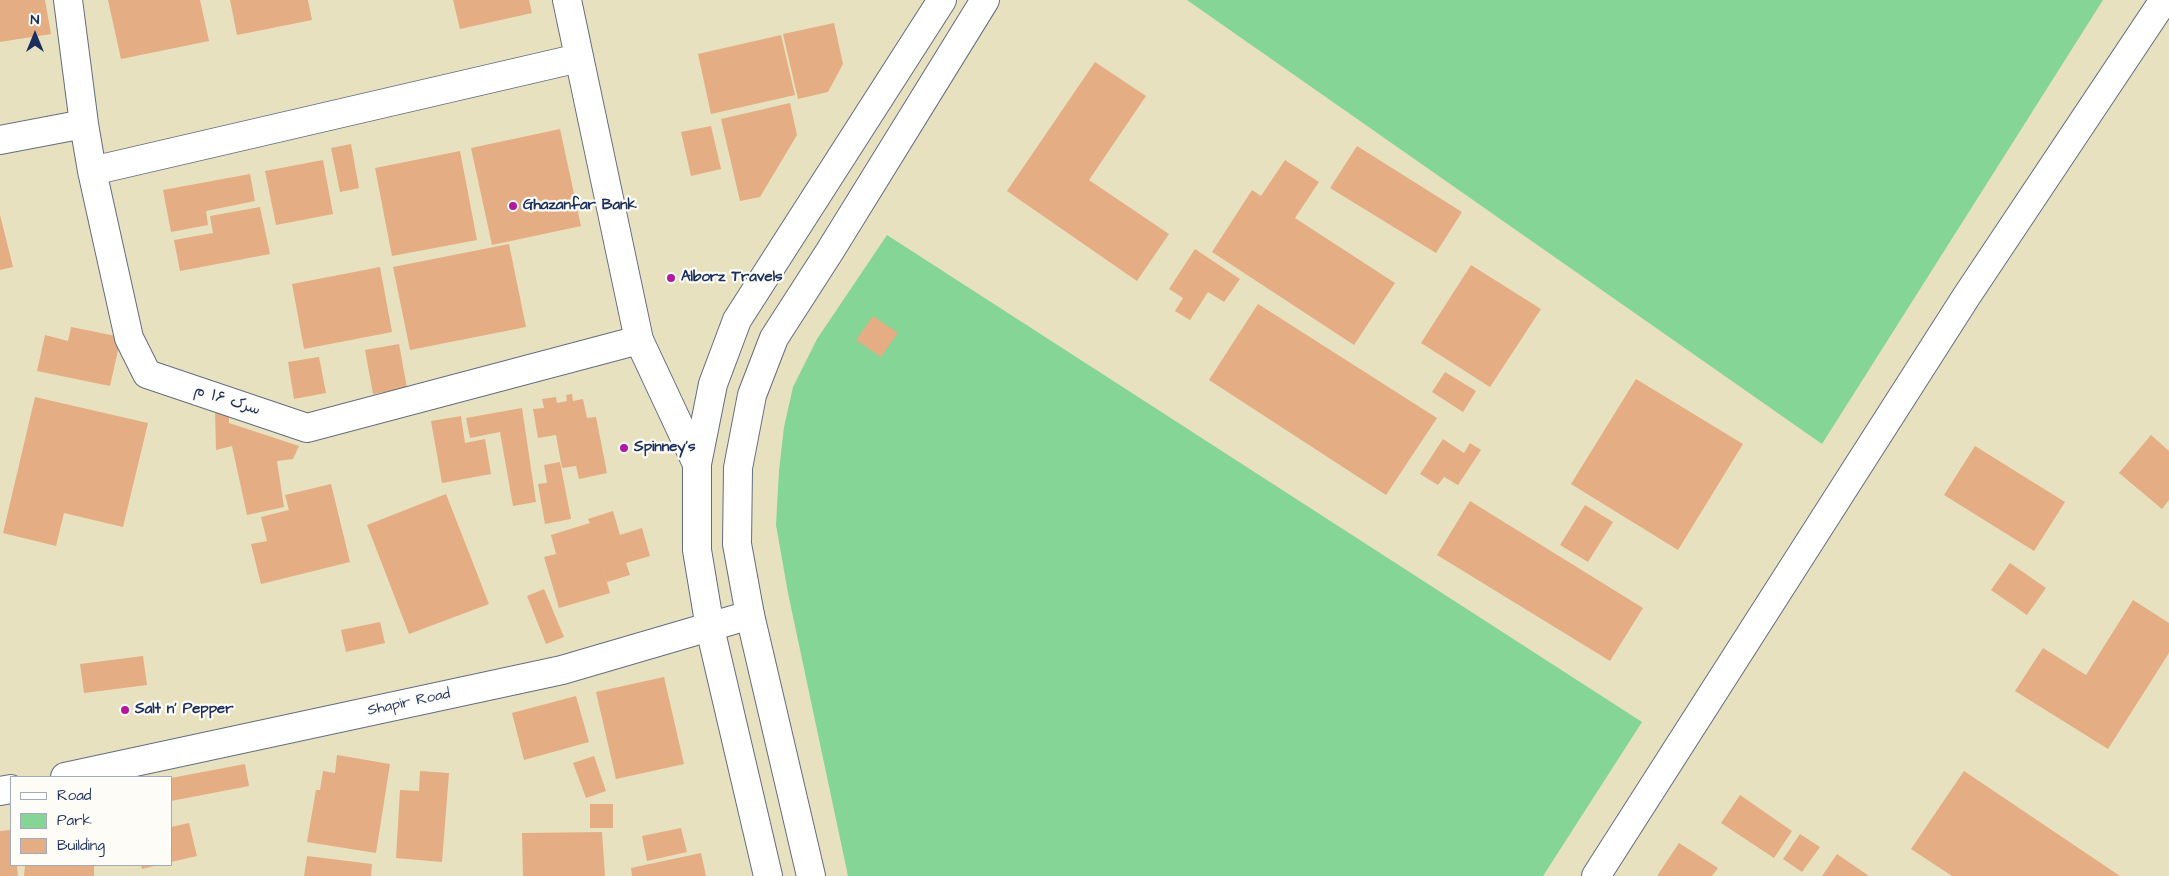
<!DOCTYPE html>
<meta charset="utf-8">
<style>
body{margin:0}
#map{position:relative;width:2169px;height:876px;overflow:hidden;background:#e8e1bf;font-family:"Architects Daughter",sans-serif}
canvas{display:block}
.legend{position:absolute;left:10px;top:776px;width:162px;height:90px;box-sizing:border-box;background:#fdfcf7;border:1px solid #a3aaba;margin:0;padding:6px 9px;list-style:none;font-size:15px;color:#1b2f5e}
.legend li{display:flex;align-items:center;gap:10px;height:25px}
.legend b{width:25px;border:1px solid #a3aaba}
.north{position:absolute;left:10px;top:10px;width:50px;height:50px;-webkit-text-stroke:4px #fdfcf7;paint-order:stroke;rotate:0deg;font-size:14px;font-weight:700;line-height:20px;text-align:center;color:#1b2f5e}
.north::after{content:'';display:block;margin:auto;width:18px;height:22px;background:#1b2f5e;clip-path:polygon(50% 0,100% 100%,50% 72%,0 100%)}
</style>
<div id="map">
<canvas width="2169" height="876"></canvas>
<ul class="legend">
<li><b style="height:6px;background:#fff"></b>Road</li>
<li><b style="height:14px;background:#84d596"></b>Park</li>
<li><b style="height:14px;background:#e4ad84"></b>Building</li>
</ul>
<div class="north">N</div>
</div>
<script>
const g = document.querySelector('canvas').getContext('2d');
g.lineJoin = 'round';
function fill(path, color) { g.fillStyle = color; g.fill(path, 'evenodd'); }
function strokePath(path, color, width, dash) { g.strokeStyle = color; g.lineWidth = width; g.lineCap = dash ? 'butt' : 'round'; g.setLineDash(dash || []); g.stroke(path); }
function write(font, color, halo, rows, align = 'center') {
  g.font = font + ' "Architects Daughter","Playpen Sans Arabic",sans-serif'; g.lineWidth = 4.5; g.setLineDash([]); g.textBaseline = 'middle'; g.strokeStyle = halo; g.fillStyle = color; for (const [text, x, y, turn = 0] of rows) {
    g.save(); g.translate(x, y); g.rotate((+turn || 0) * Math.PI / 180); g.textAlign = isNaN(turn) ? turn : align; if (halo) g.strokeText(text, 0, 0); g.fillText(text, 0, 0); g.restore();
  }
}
fill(new Path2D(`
 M1187 0H2103L1822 444Z
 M887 235 1642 722 1543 876H848L788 593 776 525 779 471 784 427 793 387 817 339Z`), '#84d596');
fill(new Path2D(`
 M0 0H45L51 34 0 42Z
 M108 0H200L209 41 121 59Z
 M230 0H308L312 20 237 35Z
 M453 0H529L532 13 460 29Z
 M834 23 843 64 828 92 798 99 783 34Z
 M781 35 795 95 711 114 698 54Z
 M1095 62 1146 96 1089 180 1169 234 1137 281 1007 191Z
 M790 103 797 135 760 197 740 201 721 119Z
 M711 126 721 169 691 176 681 132Z
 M560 129 581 226 492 245 471 148Z
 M351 144 359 188 340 192 331 148Z
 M1357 146 1462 212 1436 253 1330 188Z
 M460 151 477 240 392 256 375 168Z
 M323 160 333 214 276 225 265 171Z
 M1285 160 1319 182 1295 218 1395 283 1354 345 1212 252 1252 190 1261 196Z
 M250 174 255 201 206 211 208 225 171 232 163 190Z
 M260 207 270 254 180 271 174 240 213 233 210 216Z
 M0 215 13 267 0 270Z
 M509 244 526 327 410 350 393 267Z
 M1195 249 1240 279 1224 302 1208 292 1190 320 1175 311 1183 298 1169 289Z
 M1471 265 1541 309 1490 387 1421 343Z
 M380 267 392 332 304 349 292 284Z
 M1258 304 1437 418 1386 495 1209 380Z
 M873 316 898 333 881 357 856 340Z
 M71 327 121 337 110 386 37 371 45 335 68 341Z
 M399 344 407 388 373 394 365 350Z
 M319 357 326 393 294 399 288 362Z
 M1445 372 1476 391 1463 412 1432 392Z
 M1636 379 1743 444 1678 550 1571 484Z
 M572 394 573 401 583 399 587 418 596 417 607 473 579 479 576 466 562 468 556 435 538 438 533 409 544 408 542 399 556 397 557 403 567 401 566 395Z
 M35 397 148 423 123 527 64 513 56 546 3 533Z
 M215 408 229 412V423L299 446 293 459 277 461 284 507 247 515 232 446 216 450Z
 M522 408 536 502 513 506 500 432 470 438 466 418Z
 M461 416 465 443 485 439 491 474 442 483 431 421Z
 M2151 435 2169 451V500L2162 509 2119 473Z
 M1443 439 1464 453 1470 443 1481 450 1458 485 1444 477 1438 485 1420 474Z
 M1975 446 2065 502 2034 551 1944 495Z
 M560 462 571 519 545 524 538 484 547 483 544 465Z
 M331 484 350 562 261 584 251 544 267 541 261 517 289 510 285 495Z
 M446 494 489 604 409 634 367 525Z
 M1470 501 1643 608 1610 661 1437 555Z
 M1585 505 1613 522 1588 562 1560 545Z
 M613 511 620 535 642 528 650 556 626 563 630 575 607 582 603 569 610 593 559 608 544 557 556 554 551 535 590 523 588 519Z
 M2010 563 2046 588 2027 615 1991 590Z
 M544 589 564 637 546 644 527 596Z
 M2133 600 2169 623V653L2108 749 2015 691 2043 648 2086 675Z
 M380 622 385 643 346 652 341 630Z
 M143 656 147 685 84 693 80 664Z
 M664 677 684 764 616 779 596 692Z
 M576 696 589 742 524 760 512 713Z
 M337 755 390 764 376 853 307 842 316 790H320L323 771 335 773Z
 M594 756 606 791 586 798 573 763Z
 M245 764 249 786 171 801V778Z
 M420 771 449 773 442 862 396 858 400 790 419 791Z
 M1964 771 2120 876H1952L1911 849Z
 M1740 795 1792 831 1774 858 1721 823Z
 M590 804H613V828H590Z
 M189 823 197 856 171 862V827Z
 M681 828 687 852 647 861 642 836Z
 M11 830V865H17L18 876H0V831Z
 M602 832 605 876H523L522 833Z
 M1800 834 1820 847 1802 872 1783 859Z
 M1679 843 1718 868 1712 876H1657Z
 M701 853 706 876H632L631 868Z
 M1837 854 1869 876H1822Z
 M307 856 372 864 371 876H304Z
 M25 865H94V876H24Z
 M141 865H158L142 869Z`), '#e4ad84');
const street = new Path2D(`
 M68 0 84 124
 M0 140 84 124 92 171 129 338 147 374 307 428 639 340
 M92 171 579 58
 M1596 876 1966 297 2164 0`);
const secondary = new Path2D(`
 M567 0 639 340 697 464
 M65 777 562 670 750 615
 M0 791 11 789`);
const primary = new Path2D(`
 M768 876 710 628 697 550V464L713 384 737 320 942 0
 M811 876 750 615 737 544 738 468 752 395 774 338 830 251 985 0`);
strokePath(street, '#636d80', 30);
strokePath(secondary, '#636d80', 30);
strokePath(primary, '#636d80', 30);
strokePath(street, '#fff', 28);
strokePath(secondary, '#fff', 28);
strokePath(primary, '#fff', 28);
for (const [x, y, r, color] of [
 [513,206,5,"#b5179e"],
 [671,278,5,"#b5179e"],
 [624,448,5,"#b5179e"],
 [125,710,5,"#b5179e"]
]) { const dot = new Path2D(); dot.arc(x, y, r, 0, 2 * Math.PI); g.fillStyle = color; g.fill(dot); strokePath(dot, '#fdfcf7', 2); }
write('bold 15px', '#1b2f5e', '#fdfcf7', [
 ["Ghazanfar Bank",523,206],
 ["Alborz Travels",681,278],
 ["Spinney's",634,448],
 ["Salt n' Pepper",135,710]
], 'left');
write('15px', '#1b2f5e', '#fdfcf7', [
 ["سرک ۱۶ م",227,401,18],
 ["Shapir Road",409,703,-12]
]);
</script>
